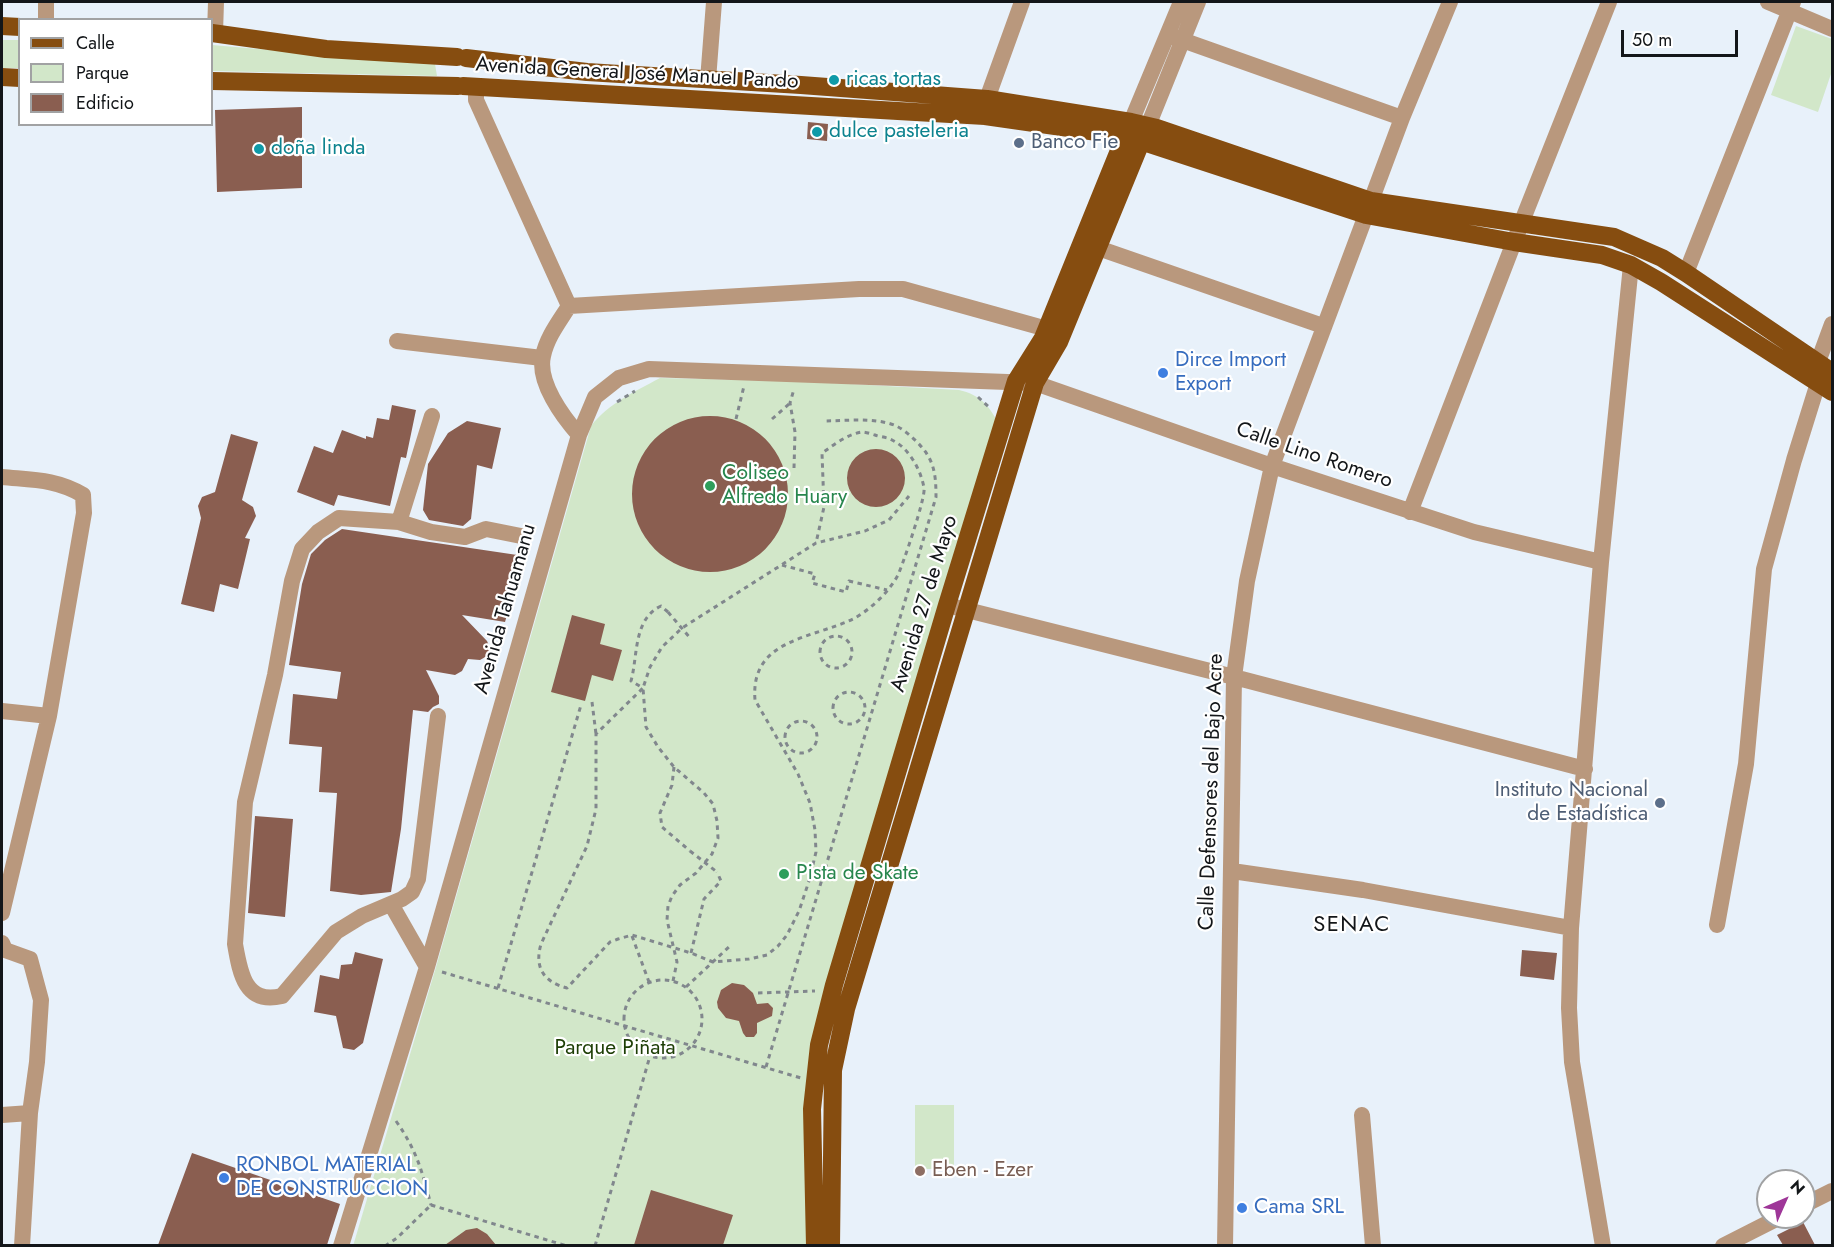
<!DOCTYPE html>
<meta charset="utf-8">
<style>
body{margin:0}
#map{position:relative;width:1834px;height:1247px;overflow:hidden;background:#e8f1fa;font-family:Jost,sans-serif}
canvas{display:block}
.frame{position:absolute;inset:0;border:3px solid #131619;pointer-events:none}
.legend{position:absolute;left:18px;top:18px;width:195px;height:108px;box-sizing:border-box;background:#fff;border:2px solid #a1a2a3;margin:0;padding:8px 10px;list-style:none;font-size:18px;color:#131619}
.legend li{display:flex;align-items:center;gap:12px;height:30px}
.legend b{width:30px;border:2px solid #a1a2a3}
.north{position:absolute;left:1756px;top:1169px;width:60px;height:60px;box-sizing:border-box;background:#fff;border:2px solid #a1a2a3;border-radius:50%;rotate:45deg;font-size:16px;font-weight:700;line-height:24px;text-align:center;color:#131619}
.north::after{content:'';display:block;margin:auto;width:21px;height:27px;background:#9e3698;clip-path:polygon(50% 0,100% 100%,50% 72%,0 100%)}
.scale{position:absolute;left:1621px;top:30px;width:117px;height:27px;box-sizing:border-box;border:3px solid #131619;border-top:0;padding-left:8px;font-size:18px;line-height:21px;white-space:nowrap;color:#131619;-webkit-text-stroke:4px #fff;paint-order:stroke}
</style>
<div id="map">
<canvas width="1834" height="1247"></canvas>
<div class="frame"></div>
<ul class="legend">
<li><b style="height:8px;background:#864d10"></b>Calle</li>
<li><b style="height:16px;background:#d2e7c9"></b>Parque</li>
<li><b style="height:16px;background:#8a5e50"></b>Edificio</li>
</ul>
<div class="north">N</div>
<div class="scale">50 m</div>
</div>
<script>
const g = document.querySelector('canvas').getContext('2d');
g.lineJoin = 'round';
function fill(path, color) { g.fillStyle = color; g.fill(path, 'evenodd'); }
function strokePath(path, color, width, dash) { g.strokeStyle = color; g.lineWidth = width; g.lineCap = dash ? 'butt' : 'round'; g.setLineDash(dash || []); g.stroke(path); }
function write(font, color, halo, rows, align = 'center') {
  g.font = font + ' Jost,sans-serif'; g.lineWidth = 4.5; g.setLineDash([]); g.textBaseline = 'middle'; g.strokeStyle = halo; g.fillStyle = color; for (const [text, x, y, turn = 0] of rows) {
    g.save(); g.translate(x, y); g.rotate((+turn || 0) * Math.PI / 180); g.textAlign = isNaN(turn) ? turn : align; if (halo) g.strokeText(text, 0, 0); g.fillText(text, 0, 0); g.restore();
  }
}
fill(new Path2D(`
 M1796 26 1832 39V71L1818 112 1771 95Z
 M2 40H19V68H2Z
 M212 45 435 64 437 76 212 71Z
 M660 378 796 381 959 390C980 395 989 405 998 423L826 991 810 1245 353 1246 436 967 591 426C609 403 634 392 660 378Z
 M915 1105H954V1169H915Z`), '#d2e7c9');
fill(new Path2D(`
 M302 107V188L217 192 215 110Z
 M808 122 828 124 827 141 807 139Z
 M392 405 416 410 406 458 401 457 390 506 338 495 334 506 297 492 314 446 333 453 342 430 366 439V436L373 438 377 418 389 420Z
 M632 494a78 78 0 1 1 156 0a78 78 0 1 1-156 0Z
 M467 421 501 428 492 469 477 465 471 519 463 526 429 520 423 510 428 464 448 433Z
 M231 434 258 442 242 500 253 507 256 516 245 538 250 539 238 589 220 584 214 612 181 604 201 518 198 506 202 497 215 492Z
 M847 478a29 29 0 1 1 58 0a29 29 0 1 1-58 0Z
 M342 529 524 556 505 622 462 615 487 641 490 648 487 656 480 660 468 659 462 671 455 675 426 670 439 696V704L433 707 428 712 413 710 401 829 391 892 361 895 330 891 337 793 319 792 322 747 289 744 293 694 337 699 341 672 289 665 302 584 311 554 325 540Z
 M572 615 605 624 600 644 622 650 613 681 592 675 585 701 551 692Z
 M255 816 293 819 285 917 248 913Z
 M1522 950 1557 953 1554 980 1520 976Z
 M355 952 383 959 363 1043 354 1050 343 1048 336 1016 314 1012 320 975 339 979 341 965 352 964Z
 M732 983 744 985 753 993 757 1004 768 1003 773 1008 772 1016 757 1023V1033L754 1037H746L743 1033 739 1021 726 1018 718 1008 717 1002 721 990Z
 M192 1153 340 1204 327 1245H158Z
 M651 1190 733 1215 723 1245H634Z
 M1803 1222 1815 1245H1783L1777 1235Z
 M477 1228 487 1234 496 1245H445L466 1230Z`), '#8a5e50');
strokePath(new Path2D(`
 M978 397 991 409
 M617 402 635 391
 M736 419 744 386
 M772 419 789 404
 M794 468 795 432 790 403 794 389
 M782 565 815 574 812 583 846 592 849 581 887 590
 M668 612 661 606C633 619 638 656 631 681L643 688 596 734V809L587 846 541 944C534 968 544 982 567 988L610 942 618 939 632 935 691 953 713 962 749 959 767 955 778 946 787 935 799 911 809 881 816 852 815 830 810 803 798 774 755 700C750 639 811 639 853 619 870 610 889 592 898 575 903 564 926 497 924 488 921 470 909 448 892 440 887 437 880 437 875 435 871 434 866 432 862 432 847 434 834 445 822 453L824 507 816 543
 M820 652a16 16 0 1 1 32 0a16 16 0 1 1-32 0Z
 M833 708a16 16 0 1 1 32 0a16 16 0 1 1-32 0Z
 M592 702 596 734
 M785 737a16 16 0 1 1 32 0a16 16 0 1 1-32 0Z
 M674 767 672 785 660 813 662 827 690 851
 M632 936 649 982
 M691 953 704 899 721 881 717 872
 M442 972 801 1078
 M624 1019a39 39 0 1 1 78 0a39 39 0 1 1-78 0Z
 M673 981 677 962 667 920 668 906 672 896 680 885 696 873 712 854 718 838 717 821 713 804 704 793 674 767 658 747 646 727 643 688 650 667 662 647 682 628 816 543 865 531 889 520 909 496
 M686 987 731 945
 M498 988 581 705
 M758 993 815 991
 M766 1067 936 497C936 473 934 459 917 442 911 436 902 428 894 425 872 417 846 421 823 421
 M396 1121C417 1151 422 1171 431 1205
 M431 1205 567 1246
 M385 1246 397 1238 431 1205
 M595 1246 650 1056`), '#81878d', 3, [4.5, 4.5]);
strokePath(new Path2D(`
 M46 2V20
 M1768 2 1832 29
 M215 33 216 2
 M1168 35 1402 118
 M708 80 714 2
 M476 87V100L569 306C559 322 547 337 543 356 537 382 563 417 579 435
 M987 99 1022 2
 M1131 122 1181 2
 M1148 126 1198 2
 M1371 201 1402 118 1450 2
 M1098 248 1323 326
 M1686 273 1793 2
 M569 306 859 289H903L1047 329
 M397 341 542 358
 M1818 362 1832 324
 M2 477C32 480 56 479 83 495L84 513 49 716 2 913
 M1410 512 1521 224 1609 2
 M399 522 432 416
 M947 605 1234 677 1585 769
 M2 711 49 716
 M438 716 418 879 412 892 402 899 362 916 336 932 282 996C245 1005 240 973 235 944L245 802 275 675 292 581 302 549 318 532 339 518 399 522 431 532 465 537 486 529 521 536
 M1232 871 1363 890 1571 928
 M391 904 427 967
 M1717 925 1746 764 1764 569 1794 460 1818 383
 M2 943 5 950 30 959 41 1000 37 1062 30 1113 22 1246
 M2 1115 30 1113
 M1362 1115 1373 1246
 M1804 1205 1832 1191
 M341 1246 427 967 579 435 595 397 619 378 649 369 1035 383 1272 466 1474 532 1601 562
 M1225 1246 1234 677 1247 581 1272 466 1366 215
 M1603 1246 1572 1062 1569 1008 1571 928 1601 562 1631 265
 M1723 1246 1780 1217`), '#b9987d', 16);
strokePath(new Path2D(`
 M2 26 20 27
 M212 33 326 49 457 57
 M466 58 587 72 801 85 987 99 1131 122 1157 128 1371 201 1614 237 1662 258 1686 273 1832 372
 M2 77 20 78
 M212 81 458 86
 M463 86 985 116 1125 136 1366 215 1514 242 1602 255 1631 265 1661 282 1832 392
 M815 1246 812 1109 819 1045 834 985 947 605 1016 381 1043 338 1129 126
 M831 1246 833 1070 846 1009 1035 383 1059 342 1146 130`), '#864d10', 18);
strokePath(new Path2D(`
 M668 612 691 639
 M690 851 717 872`), '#81878d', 3, [4.5, 4.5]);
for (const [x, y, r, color] of [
 [834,80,6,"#0f9aa8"],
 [817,132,6,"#0f9aa8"],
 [1019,143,6,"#5c6f8a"],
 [259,149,6,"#0f9aa8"],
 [1163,373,6,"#3f7fe0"],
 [710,486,6,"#2e9e5b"],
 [1660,803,6,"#5c6f8a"],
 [784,874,6,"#2e9e5b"],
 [920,1171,6,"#8d6e63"],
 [224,1178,6,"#3f7fe0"],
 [1242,1208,6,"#3f7fe0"]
]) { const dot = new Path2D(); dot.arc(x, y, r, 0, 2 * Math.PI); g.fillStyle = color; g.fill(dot); strokePath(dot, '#fff', 2); }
write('21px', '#131619', '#fff', [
 ["Avenida General José Manuel Pando",637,74,3],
 ["Calle Lino Romero",1314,456,19],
 ["Avenida 27 de Mayo",925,604,-73],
 ["Avenida Tahuamanu",506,609,-74],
 ["Calle Defensores del Bajo Acre",1212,792,-88]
]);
write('21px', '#0d838f', '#fff', [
 ["ricas tortas",846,80],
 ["dulce pasteleria",829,132],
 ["doña linda",271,149]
], 'left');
write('21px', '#4e5e75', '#fff', [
 ["Banco Fie",1031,143],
 ["Instituto Nacional",1648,791,"right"],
 ["de Estadística",1648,815,"right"]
], 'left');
write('21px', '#366cbe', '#fff', [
 ["Dirce Import",1175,361],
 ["Export",1175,385],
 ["RONBOL MATERIAL",236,1166],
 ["DE CONSTRUCCION",236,1190],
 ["Cama SRL",1254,1208]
], 'left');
write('21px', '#27864d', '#fff', [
 ["Coliseo",722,474],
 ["Alfredo Huary",722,498],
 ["Pista de Skate",796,874]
], 'left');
write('21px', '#1d3e05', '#fff', [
 ["Parque Piñata",615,1049]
]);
write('21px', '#785e54', '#fff', [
 ["Eben - Ezer",932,1171]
], 'left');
g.letterSpacing = '1.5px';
write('22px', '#131619', '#fff', [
 ["SENAC",1352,926]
]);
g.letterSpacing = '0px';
</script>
